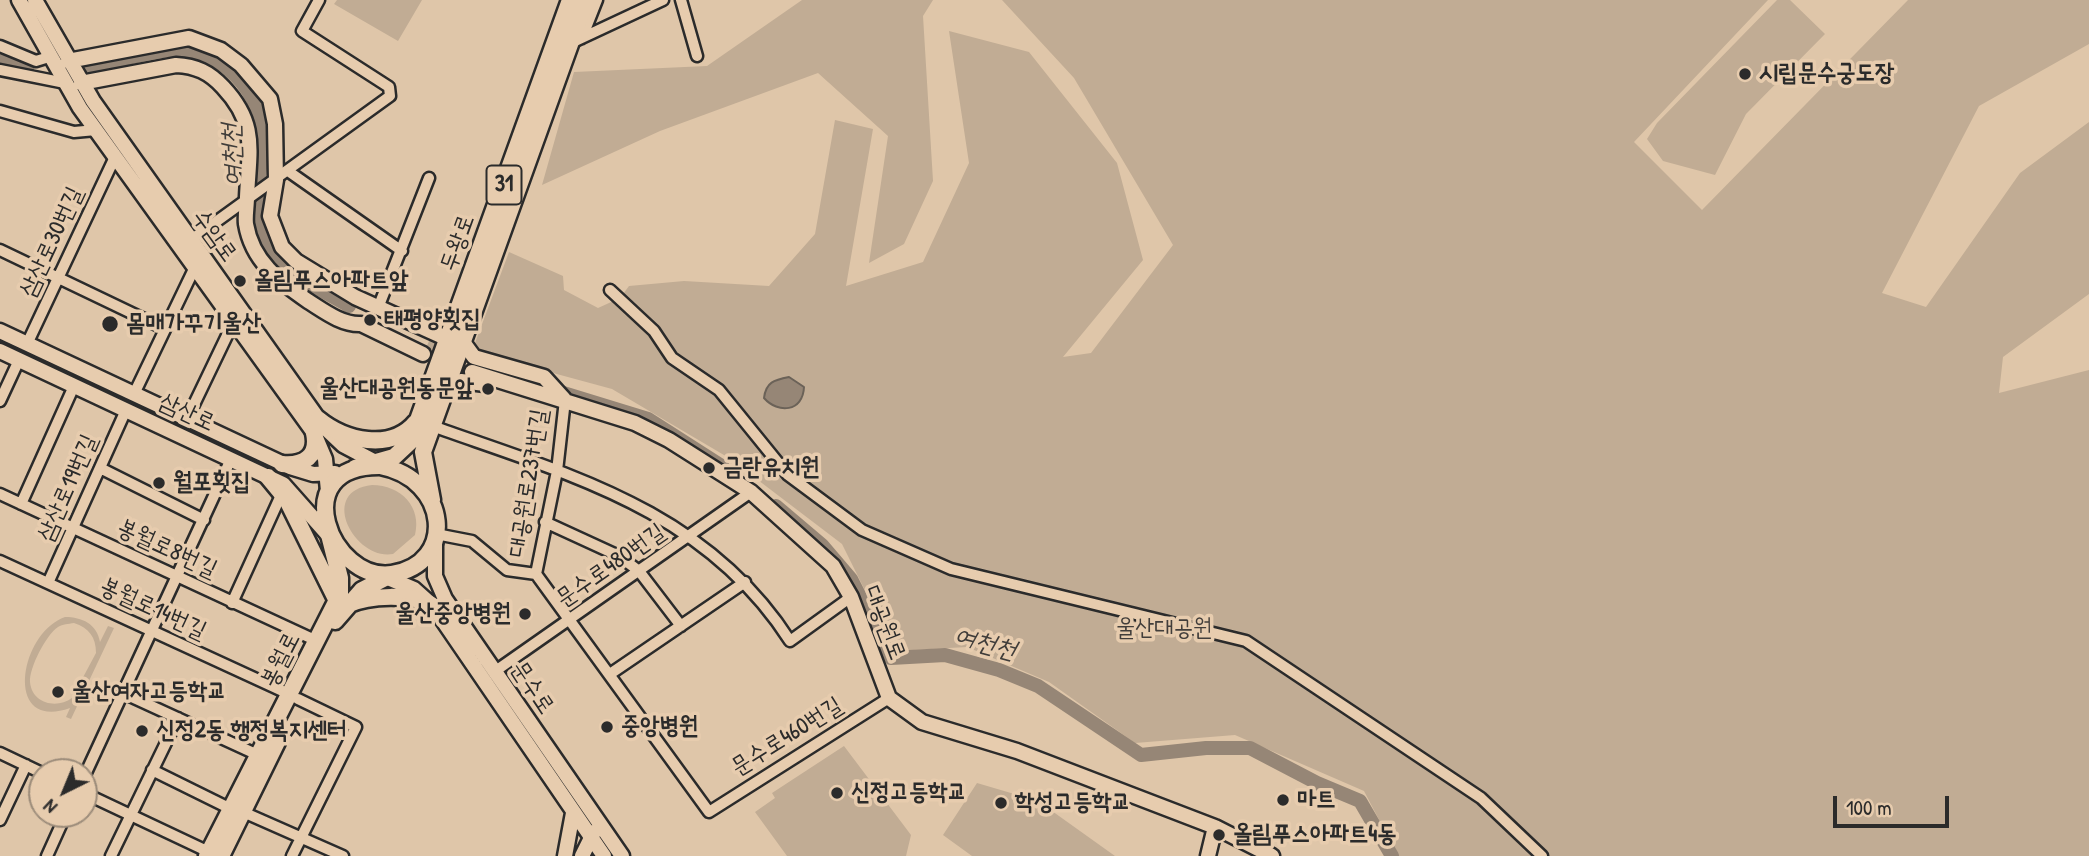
<!DOCTYPE html>
<meta charset="utf-8">
<style>
body{margin:0}
#map{position:relative;width:2089px;height:856px;overflow:hidden;background:#dfc6a9;font-family:"Patrick Hand",sans-serif}
canvas{display:block}
.north{position:absolute;left:28px;top:758px;width:70px;height:70px;box-sizing:border-box;background:#e7ccae;border:2px solid #9c8c7a;border-radius:50%;rotate:223deg;font-size:19px;font-weight:700;line-height:28px;text-align:center;color:#2b2b2b}
.north::after{content:'';display:block;margin:auto;width:24px;height:32px;background:#2b2b2b;clip-path:polygon(50% 0,100% 100%,50% 72%,0 100%)}
.scale{position:absolute;left:1833px;top:796px;width:116px;height:32px;box-sizing:border-box;border:4px solid #2b2b2b;border-top:0;padding-left:9px;font-size:21px;line-height:24px;white-space:nowrap;color:#2b2b2b;-webkit-text-stroke:5px #e7ccae;paint-order:stroke}
</style>
<div id="map">
<canvas width="2089" height="856"></canvas>
<div class="north">N</div>
<div class="scale">100 m</div>
</div>
<script>
const g = document.querySelector('canvas').getContext('2d');
g.lineJoin = 'round';
function fill(path, color) { g.fillStyle = color; g.fill(path, 'evenodd'); }
function strokePath(path, color, width, dash) { g.strokeStyle = color; g.lineWidth = width; g.lineCap = dash ? 'butt' : 'round'; g.setLineDash(dash || []); g.stroke(path); }
function write(font, color, halo, rows, align = 'center') {
  g.font = font + ' "Patrick Hand","Poor Story",sans-serif'; g.lineWidth = 7; g.setLineDash([]); g.textBaseline = 'middle'; g.strokeStyle = halo; g.fillStyle = color; for (const [text, x, y, turn = 0] of rows) {
    g.save(); g.translate(x, y); g.rotate((+turn || 0) * Math.PI / 180); g.textAlign = isNaN(turn) ? turn : align; if (halo) g.strokeText(text, 0, 0); g.fillText(text, 0, 0); g.restore();
  }
}
fill(new Path2D(`
 M337 0H422L398 41 334 4Z
 M802 0H933L923 16 933 181 904 244 869 263 888 136 818 73 660 131 542 185 574 72 707 66Z
 M1002 0H1768L1634 142 1702 210 1908 0H2089V44L1979 106 1882 293 1926 307 2020 173 2089 122V294L2003 357 1999 393 2089 370V856H1398L1364 791 1235 735 1135 743 1049 682 967 647 895 651 842 544 729 458 612 389 472 351 509 252 563 276 564 290 598 308 620 298 629 286 684 281 769 286 815 234 835 120 873 129 846 286 923 262 969 163 949 31 1029 52 1117 163 1143 260 1063 357 1091 353 1173 245 1074 78Z
 M1777 0H1790L1825 34 1746 114 1715 175 1663 161 1647 139 1657 123Z
 M372 485C401 485 422 507 415 535L393 554C355 561 317 491 372 485Z
 M65 617C82 617 97 624 100 642L108 626 114 628 71 719 66 717 70 708C3 732 19 633 65 617ZM74 623C89 628 96 637 96 653L72 698C57 709 32 704 30 682 29 668 46 635 58 627 63 624 68 624 74 623Z
 M844 746 911 835 906 856H787L755 812 775 798 772 793Z
 M977 783 1038 801 1115 856H972L943 835Z`), '#c1ac94');
const water = new Path2D(`
 M789 377 804 387C803 412 778 414 764 398 766 382 774 380 789 377Z`);
fill(water, '#968676');
strokePath(water, '#6b6258', 2);
strokePath(new Path2D(`
 M0 58 27 69
 M92 67C118 61 145 52 171 50 220 46 264 93 262 140 261 172 252 212 266 241 282 272 320 289 349 306
 M485 369 648 419 723 467
 M776 506 822 545 851 579 891 658 945 655 999 670 1038 686 1141 755 1206 748H1250L1317 783 1360 801 1392 856`), '#968676', 14);
strokePath(new Path2D(`
 M429 341 453 351`), '#bba790', 14, [14, 7]);
const street = new Path2D(`
 M681 0 697 56
 M582 38 597 0
 M571 43 663 0
 M0 46 36 61 49 57
 M0 70 65 83
 M0 111 74 132 96 130
 M288 171 402 251
 M188 242 390 96 389 87 302 31 319 0
 M0 250 165 329
 M610 290 654 331 672 358 719 390 788 475 862 530 951 569 1246 641 1481 798 1542 856
 M378 308 429 178
 M27 344 115 157
 M134 394 195 267
 M0 401 19 360
 M187 419 234 321
 M432 426C570 475 706 510 790 641L851 597
 M100 468 204 520
 M0 494 317 641
 M21 504 74 386
 M545 522 619 556 639 571 681 626
 M436 534 472 541 507 570 536 574 709 812 889 698
 M0 561 289 694
 M536 574 557 471 565 400
 M48 583 126 410
 M232 603 282 493
 M494 672 751 492
 M610 674 745 582
 M123 693 258 755
 M0 753 42 773
 M152 770 231 809
 M84 777 231 459
 M84 793 209 852
 M243 812 343 856
 M0 820 26 765
 M47 856 66 814
 M111 856 178 718
 M292 856 356 727 298 699`);
const secondary = new Path2D(`
 M19 0 80 108 314 433 325 459 328 491
 M35 0 93 101 324 427 343 445 381 465
 M68 61 189 38 221 50 241 65 270 99 275 124 276 180 270 216 282 247 296 261 355 297 448 339
 M81 83 176 65C196 66 209 72 223 87 258 124 249 150 247 197 247 206 245 216 246 224 252 261 279 281 308 301 324 311 342 325 361 324L423 354
 M0 331 290 467 313 474 335 473
 M463 342 474 357 544 377 564 399
 M0 351 283 484 330 537
 M472 372 635 423 669 440 751 492 833 566 851 597 889 698 922 722 1017 751 1215 827 1272 856
 M445 392 461 381 485 384
 M435 542V576L445 599 622 856
 M381 575 414 589 433 606 604 856
 M565 856 573 813
 M582 856 594 832
 M1208 856 1215 827`);
const primary = new Path2D(`
 M318 419C345 441 391 452 416 422
 M282 464C304 466 319 456 314 433
 M380 466C450 479 457 564 392 574 331 583 284 465 380 466Z
 M355 468 394 457 410 442 570 0
 M268 477 287 500 336 599
 M432 500 423 452 586 0
 M347 605C369 595 412 593 433 606
 M335 621 362 590 393 574
 M207 856 340 594V578L324 515
 M221 856 277 742`);
strokePath(street, '#2b2b2b', 15);
strokePath(secondary, '#2b2b2b', 19);
strokePath(primary, '#2b2b2b', 21);
strokePath(street, '#e7ccae', 10);
strokePath(secondary, '#e7ccae', 14);
strokePath(primary, '#e7ccae', 16);
for (const [x, y, r, color] of [
 [1745,74,7,"#2b2b2b"],
 [240,281,7,"#2b2b2b"],
 [370,320,7,"#2b2b2b"],
 [110,324,9,"#2b2b2b"],
 [488,389,7,"#2b2b2b"],
 [709,468,7,"#2b2b2b"],
 [159,483,7,"#2b2b2b"],
 [525,614,7,"#2b2b2b"],
 [58,692,7,"#2b2b2b"],
 [607,727,7,"#2b2b2b"],
 [142,731,7,"#2b2b2b"],
 [837,793,7,"#2b2b2b"],
 [1283,800,7,"#2b2b2b"],
 [1001,803,7,"#2b2b2b"],
 [1219,835,7,"#2b2b2b"]
]) { const dot = new Path2D(); dot.arc(x, y, r, 0, 2 * Math.PI); g.fillStyle = color; g.fill(dot); strokePath(dot, '#e7ccae', 2.5); }
for (const [x, y, w] of [
 [504,185,35]
]) { const box = new Path2D(); box.roundRect(x - w / 2, y - 19.5, w, 39, 5); g.fillStyle = '#e7ccae'; g.fill(box); strokePath(box, '#2b2b2b', 2); }
write('bold 23px', '#2b2b2b', null, [
 ["31",504,185]
]);
write('bold 24px', '#2b2b2b', '#e7ccae', [
 ["시립문수궁도장",1759,74],
 ["올림푸스아파트앞",254,281],
 ["태평양횟집",384,320],
 ["몸매가꾸기울산",126,324],
 ["울산대공원동문앞",474,389,"right"],
 ["금란유치원",723,468],
 ["월포횟집",173,483],
 ["울산중앙병원",511,614,"right"],
 ["울산여자고등학교",72,692],
 ["중앙병원",621,727],
 ["신정2동 행정복지센터",156,731],
 ["신정고등학교",851,793],
 ["마트",1297,800],
 ["학성고등학교",1015,803],
 ["올림푸스아파트4동",1233,835]
], 'left');
write('24px', '#2b2b2b', '#e7ccae', [
 ["수암로",214,236,54],
 ["삼산로30번길",52,242,-65],
 ["두왕로",458,243,-70],
 ["삼산로",187,413,25],
 ["대공원로237번길",529,483,-81],
 ["삼산로19번길",68,488,-66],
 ["봉월로8번길",167,549,25],
 ["문수로480번길",611,566,-35],
 ["봉월로14번길",153,609,25],
 ["대공원로",884,623,69],
 ["봉월로",281,660,-63],
 ["문수로",532,688,56],
 ["문수로460번길",787,737,-32]
]);
write('24px', '#423e3b', '#e7ccae', [
 ["울산대공원",1164,629]
]);
write('italic 26px', '#403d3a', '#e7ccae', [
 ["여천천",233,155,-92],
 ["여천천",985,644,15]
]);
</script>
